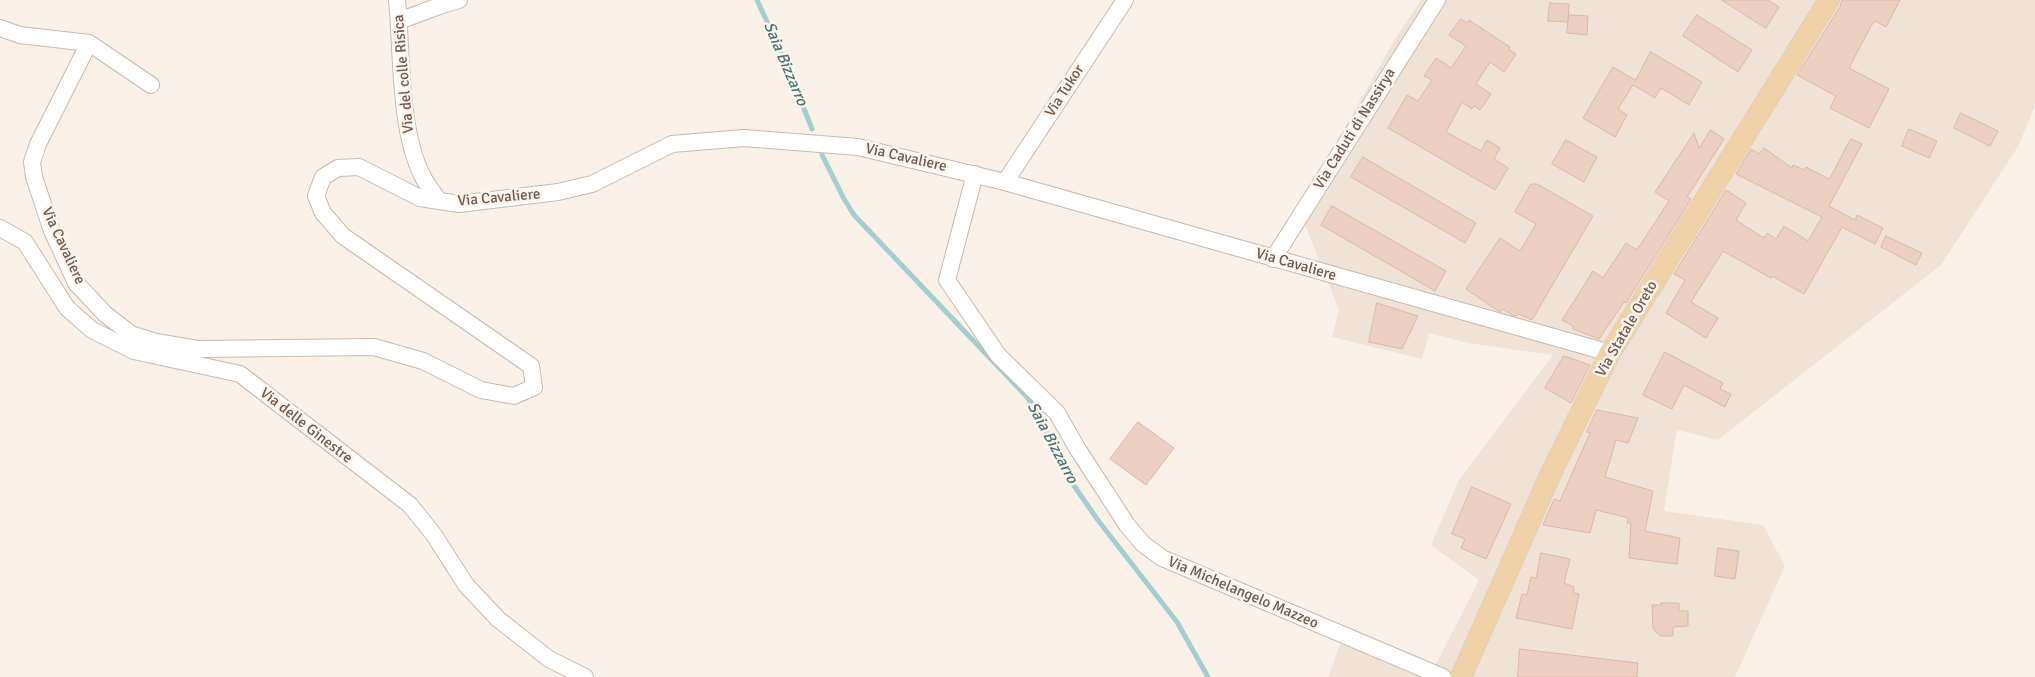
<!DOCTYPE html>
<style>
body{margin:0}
canvas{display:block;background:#f9f1e7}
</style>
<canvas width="2035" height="677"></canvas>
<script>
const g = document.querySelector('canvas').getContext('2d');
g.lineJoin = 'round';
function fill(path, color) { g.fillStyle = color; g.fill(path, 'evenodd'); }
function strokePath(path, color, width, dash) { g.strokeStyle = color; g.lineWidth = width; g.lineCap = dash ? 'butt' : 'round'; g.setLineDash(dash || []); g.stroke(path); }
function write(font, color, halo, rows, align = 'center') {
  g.font = font + ' Signika,sans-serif'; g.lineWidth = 5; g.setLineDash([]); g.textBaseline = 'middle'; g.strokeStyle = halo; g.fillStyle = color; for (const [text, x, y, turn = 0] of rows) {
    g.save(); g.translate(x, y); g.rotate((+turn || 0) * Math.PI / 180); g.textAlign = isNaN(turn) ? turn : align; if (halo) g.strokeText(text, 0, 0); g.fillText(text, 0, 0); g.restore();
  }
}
fill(new Path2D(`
 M1421 0H2035V105L2019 145 1941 265 1718 440 1677 430 1664 511 1763 525 1785 566 1735 677H1328L1346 629 1435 666 1479 580 1431 545 1459 480 1553 355 1468 343 1429 333 1422 359 1332 337 1339 310 1299 210 1393 42Z`), '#f0e3d6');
strokePath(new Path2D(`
 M757 0 786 63 812 129
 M822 155 844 199 854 215 1027 397 1040 418 1066 474 1097 519 1177 622 1208 677`), '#a5ccd0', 5);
const building = new Path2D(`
 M1722 0H1768L1779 7 1766 28Z
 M1842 0H1900L1886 27 1875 21 1871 26 1849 68 1889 89 1869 128 1830 108 1836 96 1797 75 1840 7Z
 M1550 3 1569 4 1568 22 1548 21Z
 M1569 15 1588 16 1587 35 1567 33Z
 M1697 15 1752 50 1738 72 1683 36Z
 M1461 19 1467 23 1469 20 1510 47 1509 50 1516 54 1504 72 1490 62 1476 84 1491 94 1480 110 1474 106 1472 109 1462 102 1446 132 1481 151 1487 140 1500 148 1494 159 1508 168 1495 190 1388 128 1407 95 1418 101 1432 80 1424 76 1436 58 1451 68 1466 46 1449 35Z
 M1651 52 1702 82 1689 105 1661 88 1655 98 1633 85 1618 109 1627 115 1615 137 1583 118 1613 67 1635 80Z
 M1961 113 1998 131 1990 146 1954 128Z
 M1909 129 1937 141 1929 158 1902 146Z
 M1711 130 1724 139 1687 197 1691 199 1626 303 1624 302 1599 339 1573 329V326L1562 320 1593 271 1603 278 1626 243 1637 250 1669 201 1655 192 1694 133 1699 148Z
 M1851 139 1862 144 1829 206 1855 220 1857 215 1883 228 1875 244 1842 227 1804 294 1772 276 1771 278 1723 251 1691 302 1718 318 1706 338 1666 313 1685 280 1674 274 1726 190 1746 203 1736 220 1764 238 1767 233 1776 239 1784 226 1808 241 1822 217 1736 174 1751 149 1759 154 1764 148 1792 168 1793 165 1804 170 1806 167 1829 179Z
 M1566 140 1597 157 1584 182 1552 164Z
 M1363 157 1476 223 1465 243 1351 177Z
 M1531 184H1537L1593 216 1532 320 1519 314 1516 316 1512 315 1503 309 1500 312 1466 289 1500 238 1520 251 1536 224 1515 212Z
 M1332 206 1446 271 1435 291 1321 225Z
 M1886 236 1922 253 1916 265 1881 247Z
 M1377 303 1418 316 1402 349 1369 342Z
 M1665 352 1723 383 1720 389 1731 394 1725 407 1684 385 1672 409 1643 395Z
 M1564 356 1590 365 1571 403 1545 388Z
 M1597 410 1638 418 1628 443 1616 440 1605 477 1653 491 1645 531 1680 538 1677 564 1629 558 1631 523H1627L1629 518 1596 510 1590 533 1543 525 1554 499 1560 501 1590 433 1587 432Z
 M1138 422 1174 448 1146 485 1110 459Z
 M1472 487 1511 504 1486 559 1461 548 1465 539 1452 534Z
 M1718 548 1739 551 1735 579 1715 576Z
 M1541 553 1570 559 1564 583 1574 587 1573 593 1579 594 1572 629 1516 618 1522 594 1527 595 1531 577 1536 578Z
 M1661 603H1679V611H1688V626L1673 627V636H1661L1657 633 1653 628 1652 605H1661Z
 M1520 649 1638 663 1637 677H1518Z`);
fill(building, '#ebd0c2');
strokePath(building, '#dbb7a5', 1);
const minor = new Path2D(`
 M397 0C402 51 399 130 422 175 426 184 433 192 439 201
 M399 21 439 6 459 0
 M0 28 20 35 89 43
 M151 85 89 43 38 144 32 162 34 177 52 231 76 283 105 314 131 334 156 342 198 349 374 347 423 361 481 390 514 396 534 387 531 366 343 236 323 213 316 196 323 177 338 168 359 167 420 198 459 204 558 192 592 184 672 144 744 138 858 147 1005 182 1610 353
 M975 174 947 280 998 355 1057 413 1077 448 1127 525 1143 544 1162 558 1443 677
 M1005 182 1125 0
 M0 228 25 242 67 308 92 330 134 351 240 374 410 505 434 535 466 585 498 619 549 659 585 677
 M1273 259 1437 0`);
const major = new Path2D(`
 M1461 677 1552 471 1610 353 1829 0`);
strokePath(minor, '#c9b9ae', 18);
strokePath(major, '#d4cdca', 22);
strokePath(minor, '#fff', 16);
strokePath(major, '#efd1a8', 21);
write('15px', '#6f594f', '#fcf5ec', [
 ["Via del colle Risica",404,74,-95],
 ["Via Tukor",1065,91,-57],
 ["Via Caduti di Nassirya",1355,129,-58],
 ["Via Cavaliere",906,158,13],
 ["Via Cavaliere",499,198,-5],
 ["Via Cavaliere",63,246,65],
 ["Via Cavaliere",1296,265,16],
 ["Via Statale Oreto",1627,329,-60],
 ["Via delle Ginestre",306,426,38],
 ["Via Michelangelo Mazzeo",1243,593,23]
]);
write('italic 16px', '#487379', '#fcf5ec', [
 ["Saia Bizzarro",785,64,67],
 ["Saia Bizzarro",1052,443,62]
]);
</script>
